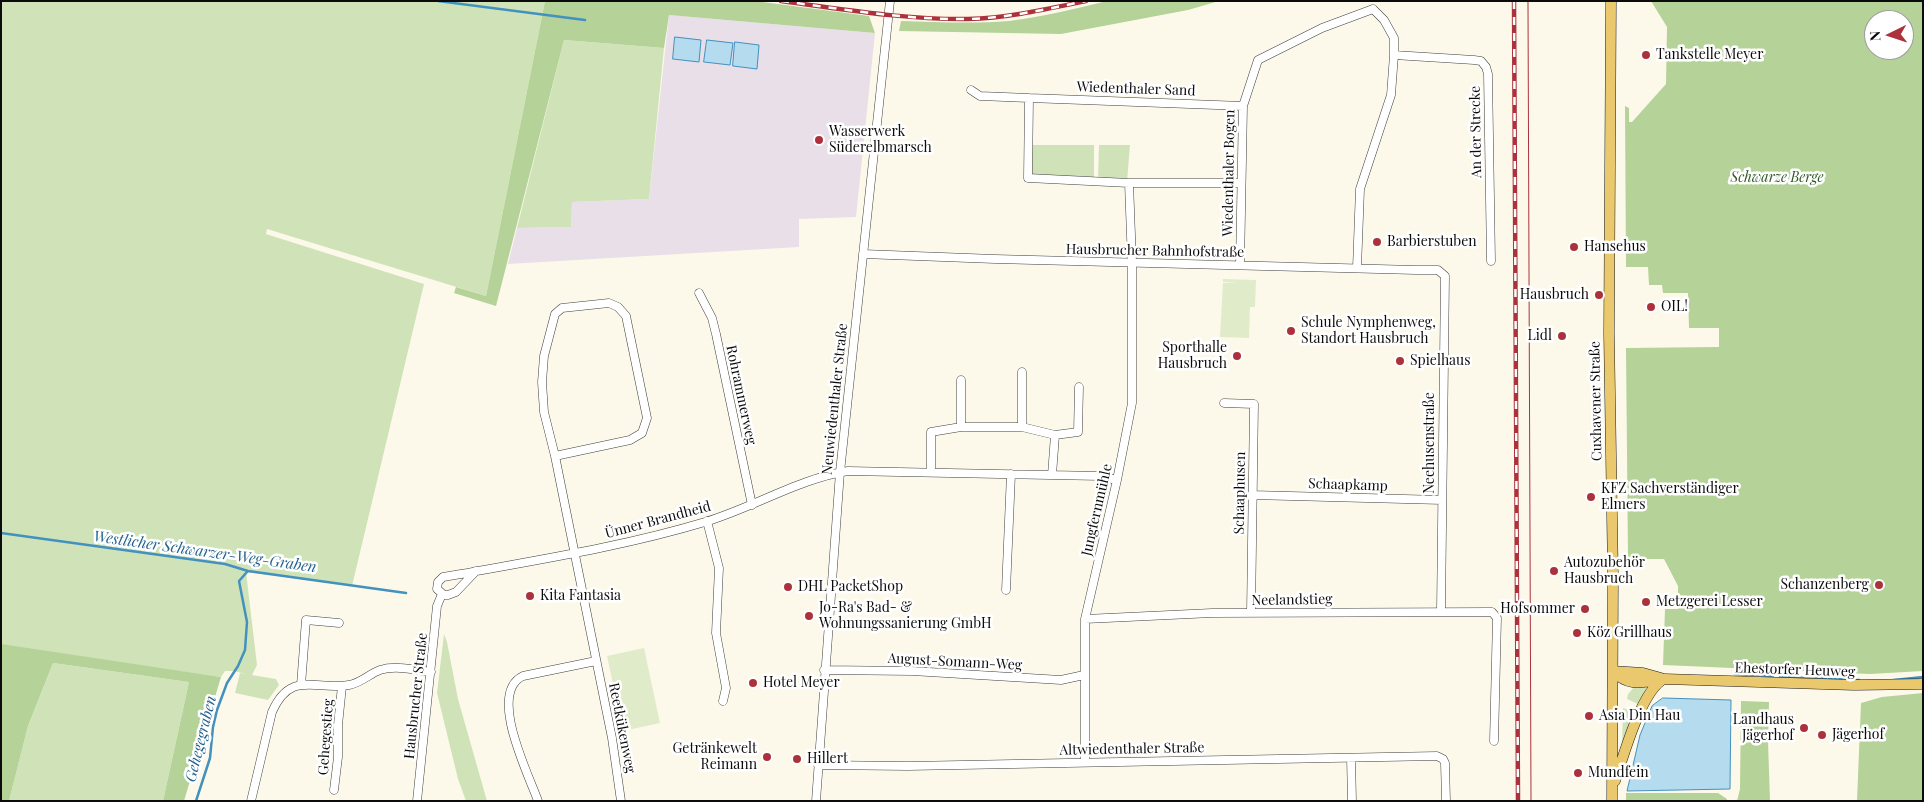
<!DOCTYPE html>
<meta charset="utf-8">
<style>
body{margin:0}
#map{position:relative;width:1924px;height:802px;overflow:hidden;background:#fdf9ea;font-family:"Playfair Display",serif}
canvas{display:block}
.frame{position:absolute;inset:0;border:2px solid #0b0b0b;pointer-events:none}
.north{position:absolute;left:1864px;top:10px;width:50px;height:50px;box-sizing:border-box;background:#fff;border:1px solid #9d9d9d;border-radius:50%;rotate:266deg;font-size:14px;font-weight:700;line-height:20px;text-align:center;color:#0b0b0b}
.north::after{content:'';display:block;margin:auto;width:18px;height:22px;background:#ab323c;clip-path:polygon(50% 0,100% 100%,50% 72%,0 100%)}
</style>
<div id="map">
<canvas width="1924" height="802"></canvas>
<div class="frame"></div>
<div class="north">N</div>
</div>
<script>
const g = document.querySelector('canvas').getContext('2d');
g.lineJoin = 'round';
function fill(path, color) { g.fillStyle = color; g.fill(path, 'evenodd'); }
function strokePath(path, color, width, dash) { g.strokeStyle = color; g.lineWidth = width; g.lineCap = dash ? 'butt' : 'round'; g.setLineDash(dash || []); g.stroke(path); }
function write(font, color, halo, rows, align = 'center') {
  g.font = font + ' "Playfair Display",serif'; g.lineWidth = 5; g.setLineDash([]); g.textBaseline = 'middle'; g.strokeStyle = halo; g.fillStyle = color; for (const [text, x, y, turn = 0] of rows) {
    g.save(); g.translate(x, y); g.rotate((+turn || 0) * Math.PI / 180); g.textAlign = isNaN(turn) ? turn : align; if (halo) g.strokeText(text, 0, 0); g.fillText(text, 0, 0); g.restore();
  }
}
fill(new Path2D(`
 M669 15 875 33 856 217 799 219V247L508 264 517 228 571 227 572 202 649 199Z`), '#e8dfe9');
fill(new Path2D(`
 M1 1H545L486 296 267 229 266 234 424 284 352 586 246 572 257 665 252 675 276 679 279 685 268 700 235 693 240 673 247 674 233 671H225L221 677 1 646Z
 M564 40 664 48 649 199 572 202 571 227 517 228Z
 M1030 145H1094V179L1030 177Z
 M1099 145H1130L1127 182 1098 180Z
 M444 634 447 642 458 699 487 801H466L458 779 437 693Z
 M53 663 189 682 163 801H9L28 726Z
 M1635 686 1647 687 1638 704 1627 699 1628 694Z
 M1623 708 1635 712 1622 746Z`), '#d0e3b8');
fill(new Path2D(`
 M545 1H755L869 16 875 33 669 15 664 48 564 40 496 306 454 293 456 287 486 296Z
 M1107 1H1219L1188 10 1061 34 899 31 901 21C936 22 973 24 1009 21 1042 17 1074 9 1107 1Z
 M1651 1H1923V671L1870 674 1663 665 1665 609H1678V586L1664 559H1628L1626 348 1719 347V328H1689L1688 293H1663L1662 285H1649L1648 267H1626L1625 106 1629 108V122H1632L1666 84 1667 27ZM1874 20H1904V50H1874Z
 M1 644 221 677 184 801H163L189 682 53 663 28 726 9 801H1Z
 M1923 693V801H1857L1861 703 1882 697Z
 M1741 701 1769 702 1768 741 1770 801H1737L1740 789Z
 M1626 793H1718L1727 799V801H1626Z`), '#b5d299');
fill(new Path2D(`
 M1223 279 1256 280 1255 307H1250L1249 338 1220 337 1223 283H1238L1223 282Z
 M644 648 660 723 623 731 607 656Z`), '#e0ebc9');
const water = new Path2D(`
 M675 37 701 40 699 62 673 59Z
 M707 40 733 43 730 65 704 62Z
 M735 42 759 45 757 69 733 66Z
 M1663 698 1731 700 1730 789 1627 791 1640 735 1652 706Z`);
fill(water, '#b5dbef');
strokePath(water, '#4391be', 1);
strokePath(new Path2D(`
 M438 1 585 20
 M1 533 225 564 248 571 406 593
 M1735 674 1773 676
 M1780 677 1859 680
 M1894 680 1923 677
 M196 801 210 758 213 727 217 710 227 683 238 666 245 650 247 622 239 581 247 572`), '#4391be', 2.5);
const minor = new Path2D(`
 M1394 55 1474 60 1481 61 1486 67 1488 74 1491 261
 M971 90 980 96 1029 98
 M1241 183H1129L1028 178 1029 98 1243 106
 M863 254 995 259 1416 270H1438L1445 276 1441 611
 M1240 265 1243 106 1258 60 1322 28 1373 9
 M1357 268 1360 189 1391 95 1394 55V38L1384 20 1373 9
 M699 293 712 318 716 334 752 505
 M961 380V427
 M1224 403 1254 404 1251 613
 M1022 427V372
 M555 456 544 412 542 382 544 356 555 314 562 308 609 303 618 307 626 316 647 418 642 433 630 440 555 456 612 738 621 801
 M931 472V432L961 427H1022L1055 435
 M1052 475 1055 435 1078 432 1079 387
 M1252 495 1442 500
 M707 521 719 568 716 633 726 688 723 701
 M476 571 456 592 448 595H444L437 589 438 582 443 577 461 574C543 559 625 546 705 522 752 508 801 478 848 471L1100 476 1117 480
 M1006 590 1011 474
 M1085 619 1212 613 1492 612 1497 618 1494 741
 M824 670 912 671 1061 680 1084 675
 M301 685 306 620 339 623
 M1351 758 1352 801
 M1085 762V619L1117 480 1132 403V262L1129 183
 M818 765 908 766 1437 756 1443 759 1445 763 1446 801
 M334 790 338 757V725L342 686
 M251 801 272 712C291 669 316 691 349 685 361 683 369 674 380 670 396 665 415 670 431 672
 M417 801 437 606 442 594
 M538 801C529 775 487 693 523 676L596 661
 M816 801 840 472 890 1`);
const major = new Path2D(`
 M1611 1 1609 333 1613 576 1612 801
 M1613 671C1629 688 1644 682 1665 679L1854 685 1923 684
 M1613 671 1643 673 1661 678
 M1615 781C1624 755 1640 695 1662 680`);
strokePath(minor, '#3e3e3e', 9);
strokePath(major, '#1c1c1c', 11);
strokePath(minor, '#fff', 8);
strokePath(major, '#eac86e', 10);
strokePath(new Path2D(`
 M1528 1 1531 801`), '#ab323c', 1);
const rail = new Path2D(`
 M781 1C843 9 905 20 968 19 1008 18 1047 9 1086 1
 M1514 1 1518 801`);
strokePath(rail, '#ab323c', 4.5);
strokePath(rail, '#fff', 2.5, [8]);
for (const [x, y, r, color] of [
 [1646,55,5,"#ab323c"],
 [819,140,5,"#ab323c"],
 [1377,242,5,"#ab323c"],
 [1574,247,5,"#ab323c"],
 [1599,295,5,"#ab323c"],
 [1651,307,5,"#ab323c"],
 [1291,331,5,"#ab323c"],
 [1562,336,5,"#ab323c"],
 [1237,356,5,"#ab323c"],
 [1400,361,5,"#ab323c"],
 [1591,497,5,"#ab323c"],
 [1554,571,5,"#ab323c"],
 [1879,585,5,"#ab323c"],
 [788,587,5,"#ab323c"],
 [530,596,5,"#ab323c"],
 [1646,602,5,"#ab323c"],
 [1585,609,5,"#ab323c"],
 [809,616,5,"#ab323c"],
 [1577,633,5,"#ab323c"],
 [753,683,5,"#ab323c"],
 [1589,716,5,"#ab323c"],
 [1804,728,5,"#ab323c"],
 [1822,735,5,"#ab323c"],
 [767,757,5,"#ab323c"],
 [797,759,5,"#ab323c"],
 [1578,773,5,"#ab323c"]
]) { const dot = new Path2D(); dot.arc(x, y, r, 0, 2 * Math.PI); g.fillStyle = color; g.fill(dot); strokePath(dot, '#fff', 2); }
write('14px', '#0b0b0b', '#fff', [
 ["Tankstelle Meyer",1656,55],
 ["Wasserwerk",829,132],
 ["Süderelbmarsch",829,148],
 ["Barbierstuben",1387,242],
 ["Hansehus",1584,247],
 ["Hausbruch",1589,295,"right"],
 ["OIL!",1661,307],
 ["Schule Nymphenweg,",1301,323],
 ["Standort Hausbruch",1301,339],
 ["Lidl",1552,336,"right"],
 ["Sporthalle",1227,348,"right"],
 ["Hausbruch",1227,364,"right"],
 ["Spielhaus",1410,361],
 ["KFZ Sachverständiger",1601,489],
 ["Elmers",1601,505],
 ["Autozubehör",1564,563],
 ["Hausbruch",1564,579],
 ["Schanzenberg",1869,585,"right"],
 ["DHL PacketShop",798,587],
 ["Kita Fantasia",540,596],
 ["Metzgerei Lesser",1656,602],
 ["Jo-Ra's Bad- &",819,608],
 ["Wohnungssanierung GmbH",819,624],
 ["Hofsommer",1575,609,"right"],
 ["Köz Grillhaus",1587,633],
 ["Hotel Meyer",763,683],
 ["Asia Din Hau",1599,716],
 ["Landhaus",1794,720,"right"],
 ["Jägerhof",1794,736,"right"],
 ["Jägerhof",1832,735],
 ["Getränkewelt",757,749,"right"],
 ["Reimann",757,765,"right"],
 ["Hillert",807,759],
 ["Mundfein",1588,773]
], 'left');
write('14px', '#0b0b0b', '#fff', [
 ["Wiedenthaler Sand",1136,89,2],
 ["An der Strecke",1476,132,-91],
 ["Wiedenthaler Bogen",1229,173,-89],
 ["Hausbrucher Bahnhofstraße",1155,251,1],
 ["Rohrammerweg",741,395,78],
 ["Neuwiedenthaler Straße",835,399,-84],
 ["Cuxhavener Straße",1596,401,-91],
 ["Neehusenstraße",1430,443,-90],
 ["Schaapkamp",1348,485,2],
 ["Schaaphusen",1240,493,-89],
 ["Jungfernmühle",1097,510,-77],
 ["Ünner Brandheid",658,520,-15],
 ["Neelandstieg",1292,600,-1],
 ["August-Somann-Weg",955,662,3],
 ["Ehestorfer Heuweg",1795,670,2],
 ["Hausbrucher Straße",416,696,-84],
 ["Reetkükenweg",622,728,79],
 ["Gehegestieg",326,737,-86],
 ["Altwiedenthaler Straße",1132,749,-1]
]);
write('italic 14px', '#305a23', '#fff', [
 ["Schwarze Berge",1777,178]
]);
write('italic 15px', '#22628e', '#fff', [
 ["Westlicher Schwarzer-Weg-Graben",205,552,8],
 ["Gehegegraben",201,739,-76]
]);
</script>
